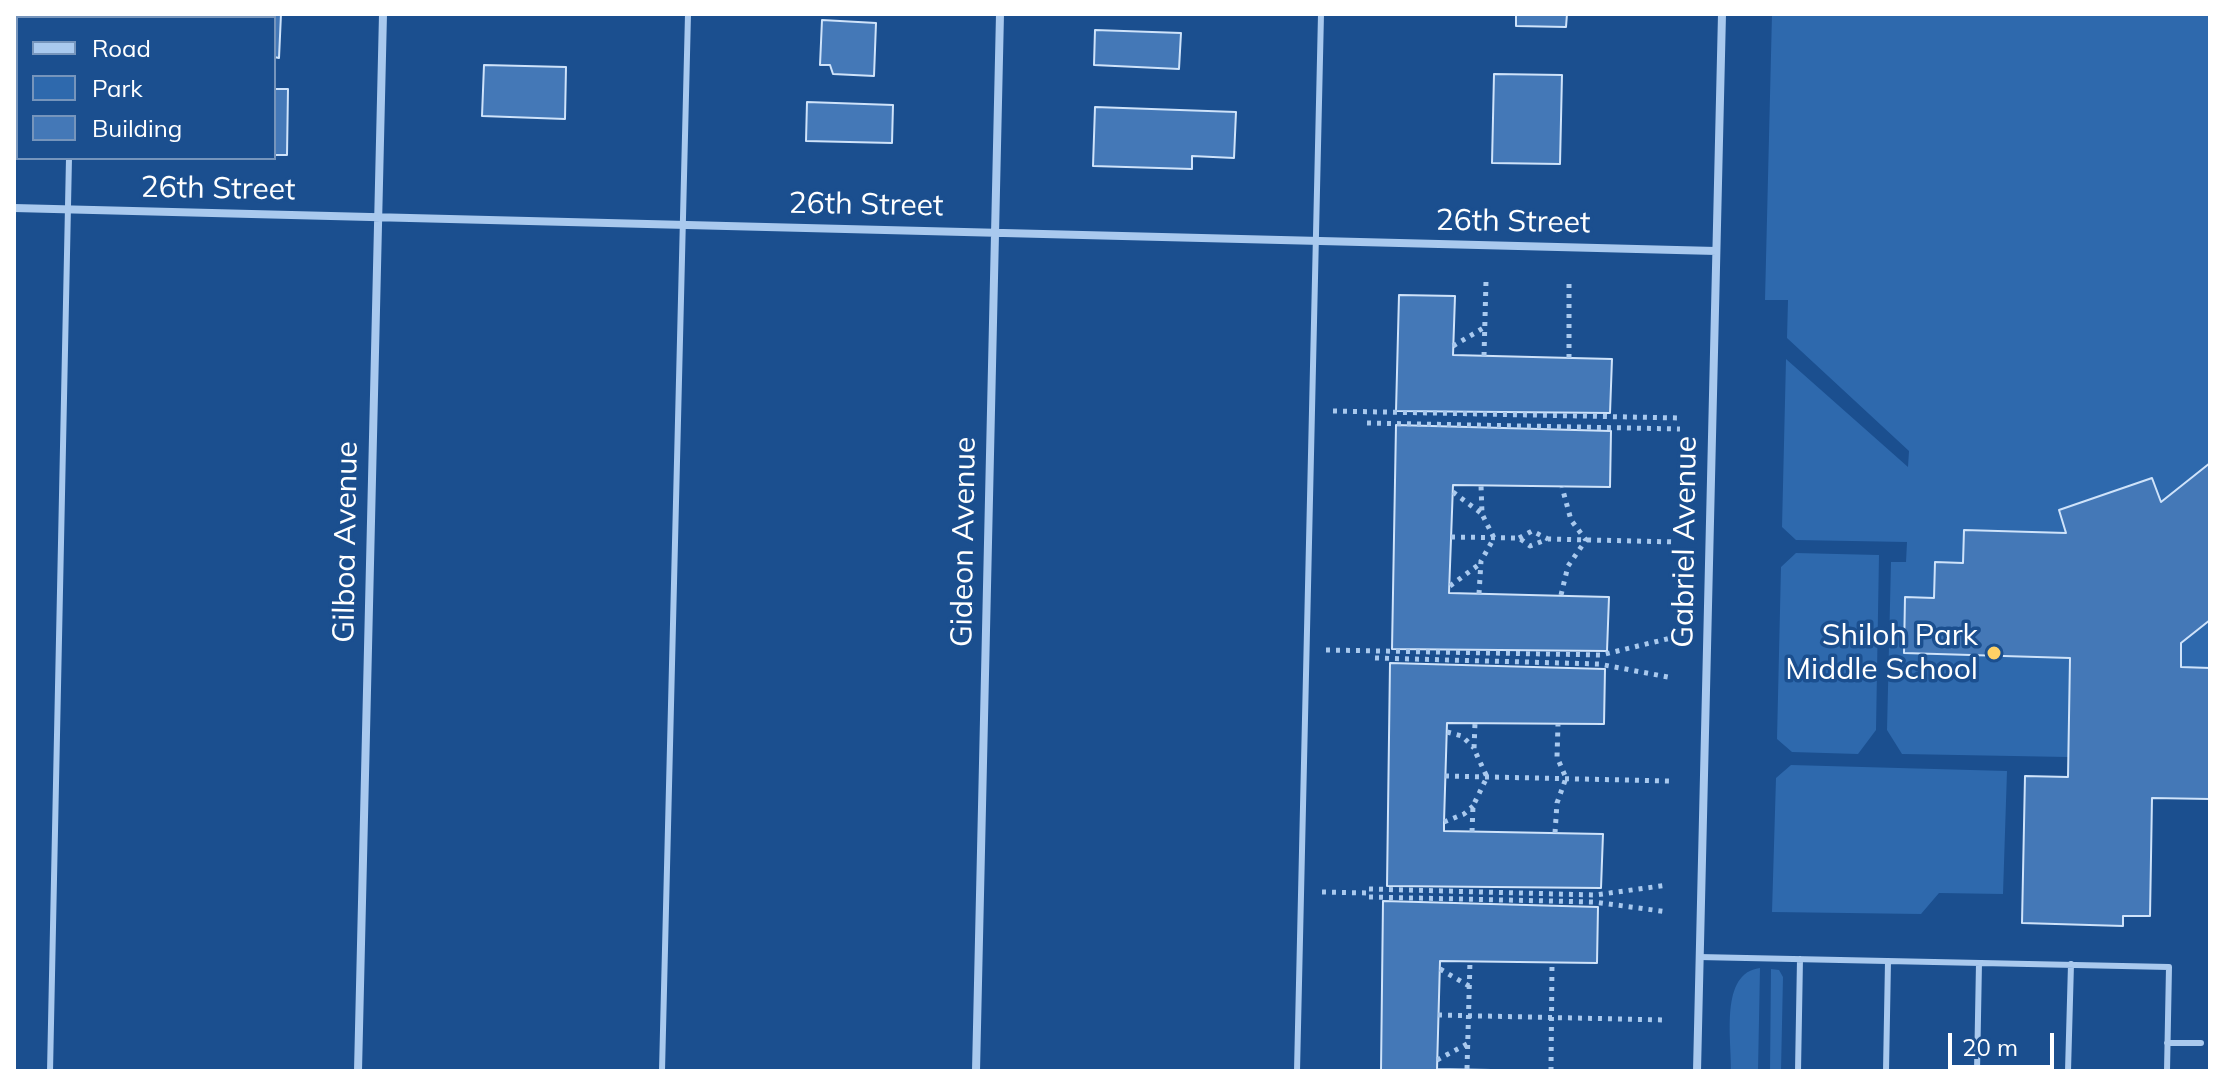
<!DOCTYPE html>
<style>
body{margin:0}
#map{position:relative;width:2224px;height:1085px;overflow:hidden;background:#1b4f8f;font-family:Mulish,sans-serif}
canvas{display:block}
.frame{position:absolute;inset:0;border:16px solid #fff;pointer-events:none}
.legend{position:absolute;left:16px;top:16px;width:260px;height:144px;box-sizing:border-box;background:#1b4f8f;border:2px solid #7695bc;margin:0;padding:10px 14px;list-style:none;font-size:24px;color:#fff}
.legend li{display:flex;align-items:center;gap:16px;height:40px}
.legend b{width:40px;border:2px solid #7695bc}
.scale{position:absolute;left:1948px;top:1033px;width:106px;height:36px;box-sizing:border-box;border:4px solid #fff;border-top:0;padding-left:10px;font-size:24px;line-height:28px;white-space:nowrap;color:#fff;-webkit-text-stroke:6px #1b4f8f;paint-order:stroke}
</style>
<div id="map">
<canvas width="2224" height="1085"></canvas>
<div class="frame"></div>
<ul class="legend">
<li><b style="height:10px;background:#a9c9ee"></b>Road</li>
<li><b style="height:22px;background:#2e69ad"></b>Park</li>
<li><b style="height:22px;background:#4478b7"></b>Building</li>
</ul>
<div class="scale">20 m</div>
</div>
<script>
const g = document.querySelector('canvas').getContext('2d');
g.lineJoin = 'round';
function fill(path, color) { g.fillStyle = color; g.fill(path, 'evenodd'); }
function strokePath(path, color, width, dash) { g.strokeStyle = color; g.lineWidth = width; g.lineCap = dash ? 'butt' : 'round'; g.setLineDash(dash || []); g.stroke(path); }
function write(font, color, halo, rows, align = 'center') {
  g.font = font + ' Mulish,sans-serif'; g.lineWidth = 7; g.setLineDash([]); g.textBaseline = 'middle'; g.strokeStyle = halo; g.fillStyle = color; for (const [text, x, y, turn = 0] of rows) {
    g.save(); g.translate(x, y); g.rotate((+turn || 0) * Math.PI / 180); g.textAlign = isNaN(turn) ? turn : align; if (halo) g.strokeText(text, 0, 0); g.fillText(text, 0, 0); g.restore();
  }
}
fill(new Path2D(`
 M1772 14H2210V463L2161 502 2152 478 2059 510 2066 533 1964 530 1963 563H1935L1934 598H1905L1904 653 2070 658 2068 757 1902 754 1887 730 1891 562H1906L1907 542 1796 540 1782 527 1786 359 1908 467 1909 451 1787 338 1788 300H1765Z
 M1796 553 1879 555 1876 730 1858 754 1792 752 1777 739 1781 567Z
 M2210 620V668L2181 667V643Z
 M1791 765 2007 771 2003 894 1939 893 1921 914 1772 912 1776 778Z
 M1760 968 1758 1071H1731C1732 1040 1719 973 1760 968Z
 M1771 969 1779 970 1783 977 1781 1071H1770Z`), '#2e69ad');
const building = new Path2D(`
 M233 14H281L279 58 274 57V18H233Z
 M1516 14H1567L1566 27 1516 26Z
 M822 20 876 23 874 76 833 74 830 65H820Z
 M1095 30 1181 33 1179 69 1094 65Z
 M484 65 566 67 565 119 482 116Z
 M1494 74 1562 75 1560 164 1492 163Z
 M274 89H288L287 155H274Z
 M807 102 893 105 892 143 806 141Z
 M1095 107 1236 112 1234 158 1192 156V169L1093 166Z
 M1399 295 1455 296 1453 355 1612 359 1610 413 1396 411Z
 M1396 425 1611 431 1610 487 1453 485 1449 593 1609 597 1607 651 1392 649Z
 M2210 463V620L2181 643V667L2210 668V799L2152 798 2150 916H2123V926L2022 923 2025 776 2068 777 2070 658 1904 653 1905 597 1934 598 1935 562 1963 563 1964 530 2066 533 2059 510 2152 478 2161 502Z
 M1390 663 1605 669 1604 724 1447 723 1444 822V831L1603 834 1601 888 1387 886Z
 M1383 901 1598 907 1597 963 1440 961 1437 1069 1546 1071H1381Z`);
fill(building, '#4478b7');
strokePath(building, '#cfe3fa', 2);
strokePath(new Path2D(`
 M1453 346 1485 327
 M1484 356 1486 281
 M1569 358V282
 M1333 411 1680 418
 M1367 423 1680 429
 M1453 492 1481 513
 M1451 537 1519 538 1530 546 1548 539 1677 542
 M1519 538 1532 531 1548 539
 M1450 586 1481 563
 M1479 594 1481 561 1494 538 1482 514 1481 485
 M1561 595 1568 566 1586 540 1571 520 1562 487
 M1326 650 1601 655 1675 637
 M1375 658 1599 664 1673 678
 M1447 732 1462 736 1474 748
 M1445 776 1670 781
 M1444 822 1464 814 1473 806
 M1472 832 1473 806 1487 777 1474 749 1475 723
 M1555 833 1557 803 1566 778 1557 757 1558 724
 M1369 889 1595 895 1668 885
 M1322 892 1369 893
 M1369 897 1594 902 1668 912
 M1440 969 1469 986
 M1438 1015 1665 1020
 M1437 1060 1467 1044
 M1467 1069 1470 961
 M1551 1071 1552 962`), '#a9c9ee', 5, [4, 6]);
strokePath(new Path2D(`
 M72 18V14
 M1699 957 2169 967 2167 1071
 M2167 1043H2201
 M50 1071 69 158
 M662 1071 688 14
 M1297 1071 1321 14
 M1798 1071 1800 959
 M1886 1071 1888 961
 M1977 1071 1979 963
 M2068 1071 2071 964`), '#a9c9ee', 6);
strokePath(new Path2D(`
 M14 208 1716 251
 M358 1071 383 14
 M976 1071 1000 14
 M1697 1071 1722 14`), '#a9c9ee', 8);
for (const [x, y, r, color] of [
 [1994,653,8,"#ffd166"]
]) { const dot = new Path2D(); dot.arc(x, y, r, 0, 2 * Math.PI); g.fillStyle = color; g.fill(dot); strokePath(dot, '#1b4f8f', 3); }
write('30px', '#fff', '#1b4f8f', [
 ["26th Street",218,189,1],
 ["26th Street",866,205,1],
 ["26th Street",1513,222,1],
 ["Gilboa Avenue",346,542,-89],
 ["Gideon Avenue",964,542,-89],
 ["Gabriel Avenue",1685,542,-89]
]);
write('30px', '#fff', '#1b4f8f', [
 ["Shiloh Park",1978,636],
 ["Middle School",1978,670]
], 'right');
</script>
